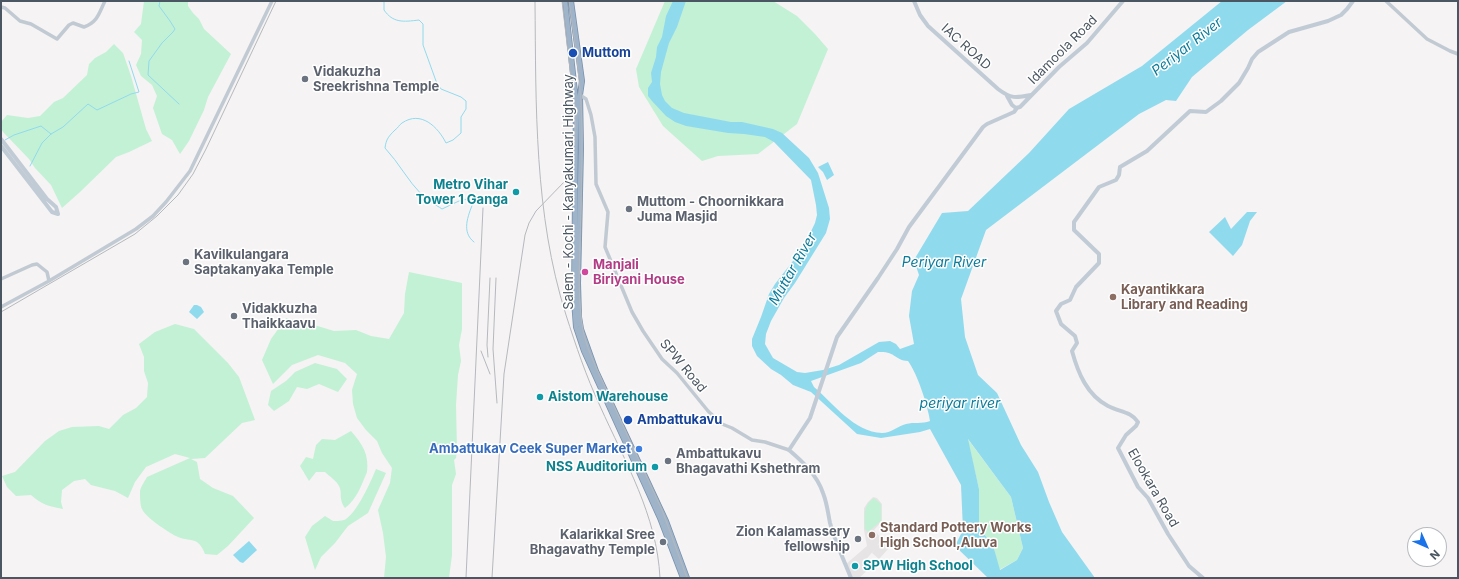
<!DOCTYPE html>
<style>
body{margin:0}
#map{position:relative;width:1459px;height:579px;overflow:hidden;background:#f5f3f3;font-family:Inter,sans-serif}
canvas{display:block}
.frame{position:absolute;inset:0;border:2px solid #4a5661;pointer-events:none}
.north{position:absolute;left:1407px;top:527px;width:40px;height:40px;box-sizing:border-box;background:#fff;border:1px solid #b7bbc0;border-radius:50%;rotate:135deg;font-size:11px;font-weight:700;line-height:16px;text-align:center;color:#4a5661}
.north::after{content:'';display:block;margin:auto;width:14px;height:18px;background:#1a73e8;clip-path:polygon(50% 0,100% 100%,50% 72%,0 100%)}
</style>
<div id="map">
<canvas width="1459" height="579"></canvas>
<div class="frame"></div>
<div class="north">N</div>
</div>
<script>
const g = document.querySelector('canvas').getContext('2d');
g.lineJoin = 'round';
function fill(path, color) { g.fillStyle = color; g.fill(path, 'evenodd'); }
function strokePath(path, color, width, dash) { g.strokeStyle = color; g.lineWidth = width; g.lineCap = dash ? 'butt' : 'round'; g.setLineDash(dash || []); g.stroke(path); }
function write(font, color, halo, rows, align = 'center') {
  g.font = font + ' Inter,sans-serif'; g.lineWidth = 3; g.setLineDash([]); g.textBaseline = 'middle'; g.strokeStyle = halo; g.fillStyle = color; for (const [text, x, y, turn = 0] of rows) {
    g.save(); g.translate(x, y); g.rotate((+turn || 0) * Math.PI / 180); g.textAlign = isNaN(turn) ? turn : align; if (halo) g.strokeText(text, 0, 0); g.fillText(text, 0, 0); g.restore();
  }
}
fill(new Path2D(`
 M873 497 877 498 882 504V521L874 530 882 539 877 546 882 541 889 548 879 559 872 553 876 548 863 563 869 569 859 578H852L846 564 867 546 864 530V508L868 502Z`), '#e6e4e5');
fill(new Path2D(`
 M144 1H188V6L193 13 199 19 204 29 231 54 208 97 204 110 189 141 180 154 172 140 162 134 153 108 157 96 152 85 141 76 136 65 141 54 142 40 134 32 141 24Z
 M665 1H773L797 16 815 34 828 49 797 124 758 154 718 156 702 161 663 126 639 87 636 69Z
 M114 44 123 53 131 76 146 129 152 141 129 152 116 157 80 192 62 208 51 185 35 168 29 159 4 133 1 129V122L7 115 28 118 40 116 54 102 63 98 87 75 89 64 95 58 106 52Z
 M409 272 462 283V329L459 345 461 361 458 375 456 405 457 450 456 458 454 460 456 474 452 485V555L449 578H384L386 557 383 533 378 510 390 483 392 468 382 453 377 441 366 430 357 418 353 404 352 390 357 374 345 363 318 355 292 365 273 384 262 360 271 339 286 318 311 324 334 331 356 330 371 336 389 339 404 313 405 294Z
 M175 324 194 329 228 363 239 377 255 420 242 423 205 458 191 459 197 462 200 479 213 488 233 496 254 518 228 546 217 555 205 554C198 535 190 543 176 536 168 532 145 517 142 509 140 506 140 495 140 491 141 486 145 481 147 477L190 458 175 454 146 467 135 482 128 498 115 491 91 485 85 479 74 481 62 490 61 502 63 509C49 506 42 505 31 495L16 496 7 487 2 476 15 472 45 441 59 431 72 427 99 426 109 429 123 415 136 408 147 397 148 383 144 371V357L139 344 155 332Z
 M315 363 337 369 347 379 338 392 319 384 307 389 297 387 289 401 274 411 268 405 271 391 286 381 295 372Z
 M351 431C363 445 369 454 367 472 361 486 357 499 345 508 338 498 343 494 339 486 337 481 329 476 325 472H316L309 481 300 466 306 457 313 459 316 445 322 439 335 440Z
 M967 438 1011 497 1023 548 1017 560 999 570 993 545 979 528V489Z
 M376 469 386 473 368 513 348 526 335 543 321 557 315 570 305 537 312 526 325 516 333 521C337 521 343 521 346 519 358 511 371 481 376 469Z
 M874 498 881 504V521L868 532 865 529C865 517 862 506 874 498Z`), '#c3f1d5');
fill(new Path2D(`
 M673 1H686L677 27 669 43 661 72 660 84 662 95 665 101 672 108 684 113 731 122H742L773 129 782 133 809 158 818 173 829 208 830 219 826 233 795 283 784 298 771 321 766 334 765 344 773 358 797 372 805 373 823 370 839 365 879 342 890 341 896 344 900 349 914 344 909 316 912 291 919 275 914 260 942 213 968 211 1029 153 1069 109 1142 66 1222 1H1287L1248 30 1192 77 1176 101 1166 100 1139 114 986 230 961 299 965 337 978 375 997 393 1021 445 1038 472 1049 502 1062 532 1095 578H988L955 546 963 530 961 485 930 429 920 432 881 438 857 434 811 392 793 385 781 375 771 369 757 356 752 346V339L761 317 769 294 775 284 803 248 815 223 817 215 816 205 811 180 774 142 765 137 744 134 728 133 686 126 675 122 666 116 652 101 648 96V88L652 82 651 73 656 57 657 47 662 37 666 16ZM878 352C896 351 894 360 908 361 917 373 928 406 930 421 922 424 914 422 906 424 898 426 891 433 882 433 854 432 834 404 814 387L811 381 861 363ZM968 439 1011 497 1023 548 1017 560 1000 570 993 545 979 528V489Z
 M828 162 834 175 827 180 823 172 818 167Z
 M1247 212H1257L1250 221 1242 245 1233 256 1209 232 1225 217 1231 229Z
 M194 305H197L201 307 204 312 197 319 189 312Z
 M249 541 257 550 243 563 240 562 233 555Z`), '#90daee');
strokePath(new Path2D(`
 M160 1 159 6 170 21 175 29 173 32 162 43 149 61 148 75 179 104
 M384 1V10C393 23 403 22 419 20L423 24V45L436 81 441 89 461 97 466 101V109L461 117V133L453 140 446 143C438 127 421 110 402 123 399 125 398 128 395 130 389 136 386 139 385 148 399 163 408 181 422 195 428 202 435 204 442 209L459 201 467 199 473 203C468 216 461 232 474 242
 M5 140 14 135 41 126 51 134
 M30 166 42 143 51 134 63 127 88 104 97 110 131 94 139 92 129 61`), '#90daee', 1);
const trunk = new Path2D(`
 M565 1 576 101 574 300 576 327 584 351 660 518 683 578
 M571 1 582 81 580 95 581 148 578 283 579 317 581 329 596 371 666 521 687 578`);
strokePath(trunk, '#7690ad', 6);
strokePath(new Path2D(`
 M1386 1 1427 39 1450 51 1458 54
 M1 7 5 8 20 21 31 24 57 39 69 25 73 23 84 27C98 22 99 13 105 1
 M580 95 586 99 591 115 595 137 596 184 608 212 605 247 632 312 643 331 662 359 677 373 708 411 722 424 732 428 752 440 765 442 789 450
 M1 279 32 265 37 264 47 272 49 281
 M1 307 49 281 136 229 153 216 166 202 190 171 272 1`), '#c1cad2', 3.5);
strokePath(new Path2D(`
 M914 1 920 15 928 26 998 89C1011 99 1016 98 1031 95
 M1007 96 1012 105 1016 108 1020 107 1059 67 1087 43 1123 1
 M1 139 47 199 56 207 58 214
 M1 146 52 212 58 214
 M851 578C844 560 835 542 830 523 828 513 827 503 823 493 817 475 803 462 789 450L810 418 837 337 878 278 897 249 909 227 983 127 987 124 1014 112 1017 108
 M1203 578 1189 566 1168 534 1148 498 1138 487 1118 448 1126 435 1136 426 1138 422C1131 411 1119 412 1108 406 1087 395 1078 373 1072 351L1077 343 1075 336 1061 324 1056 311 1061 304 1070 300 1076 287 1099 263V254L1074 230V222L1099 187 1116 180 1119 175 1120 167 1147 151 1190 111 1206 112 1221 101 1239 83 1248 68 1252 59 1258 52 1289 32 1328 21 1341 15 1347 9 1353 1`), '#c1cbd6', 4);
strokePath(trunk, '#9fb4c9', 4.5);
strokePath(new Path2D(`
 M535 1C536 106 534 214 566 315 576 346 586 376 600 406 625 462 657 515 660 578
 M569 1C575 45 582 89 582 134 582 170 581 206 580 243 579 272 578 301 583 330 586 346 593 361 600 376L662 510 687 578
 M496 278 493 349 497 403
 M1 312 135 234 157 216 178 195 193 174 206 149 276 1
 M481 351 490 374
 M488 357 487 345 490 278
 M466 578 483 208
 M492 578 504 374 525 235 529 223 536 211 566 180 573 162 576 114 570 69 562 1`), '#b5b8bd', 1);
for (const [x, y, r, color] of [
 [573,53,5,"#1a4fb4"],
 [305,79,4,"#6b7280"],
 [516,192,4,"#0f9aa8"],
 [629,209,4,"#6b7280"],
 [186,262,4,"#6b7280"],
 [585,272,4,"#d1479c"],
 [1113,297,4,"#8d6e63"],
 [234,316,4,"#6b7280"],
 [540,397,4,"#0f9aa8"],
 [628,420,5,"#1a4fb4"],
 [639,449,4,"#3f7fe0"],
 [668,461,4,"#6b7280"],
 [655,467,4,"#0f9aa8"],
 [872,535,4,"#8d6e63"],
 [858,539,4,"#6b7280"],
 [663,542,4,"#6b7280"],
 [855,566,4,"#0f9aa8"]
]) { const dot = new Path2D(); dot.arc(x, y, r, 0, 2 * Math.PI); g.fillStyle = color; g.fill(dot); strokePath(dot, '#fff', 1.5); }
write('13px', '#4a5661', '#fff', [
 ["IAC ROAD",966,47,42],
 ["Idamoola Road",1063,50,-45],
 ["Salem - Kochi - Kanyakumari Highway",569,192,-90],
 ["SPW Road",683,366,50],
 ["Elookara Road",1153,488,60]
]);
write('bold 13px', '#164399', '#fff', [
 ["Muttom",582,53],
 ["Ambattukavu",637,420]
], 'left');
write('bold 13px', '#5b616d', '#fff', [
 ["Vidakuzha",313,72],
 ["Sreekrishna Temple",313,87],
 ["Muttom - Choornikkara",637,202],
 ["Juma Masjid",637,217],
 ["Kavilkulangara",194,255],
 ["Saptakanyaka Temple",194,270],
 ["Vidakkuzha",242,309],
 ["Thaikkaavu",242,324],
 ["Ambattukavu",676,454],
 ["Bhagavathi Kshethram",676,469],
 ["Zion Kalamassery",850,532,"right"],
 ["fellowship",850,547,"right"],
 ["Kalarikkal Sree",655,535,"right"],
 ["Bhagavathy Temple",655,550,"right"]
], 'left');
write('bold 13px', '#0d838f', '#fff', [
 ["Metro Vihar",508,185],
 ["Tower 1 Ganga",508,200],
 ["Aistom Warehouse",548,397,"left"],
 ["NSS Auditorium",647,467],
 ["SPW High School",863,566,"left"]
], 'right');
write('bold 13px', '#b23c85', '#fff', [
 ["Manjali",593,265],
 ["Biriyani House",593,280]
], 'left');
write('bold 13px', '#785e54', '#fff', [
 ["Kayantikkara",1121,290],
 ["Library and Reading",1121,305],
 ["Standard Pottery Works",880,528],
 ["High School,Aluva",880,543]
], 'left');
write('bold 13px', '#366cbe', '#fff', [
 ["Ambattukav Ceek Super Market",631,449]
], 'right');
write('italic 14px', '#0c7c9b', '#fff', [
 ["Periyar River",1187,47,-38],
 ["Periyar River",944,263],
 ["Muttar River",793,269,-60],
 ["periyar river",960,404]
]);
</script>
